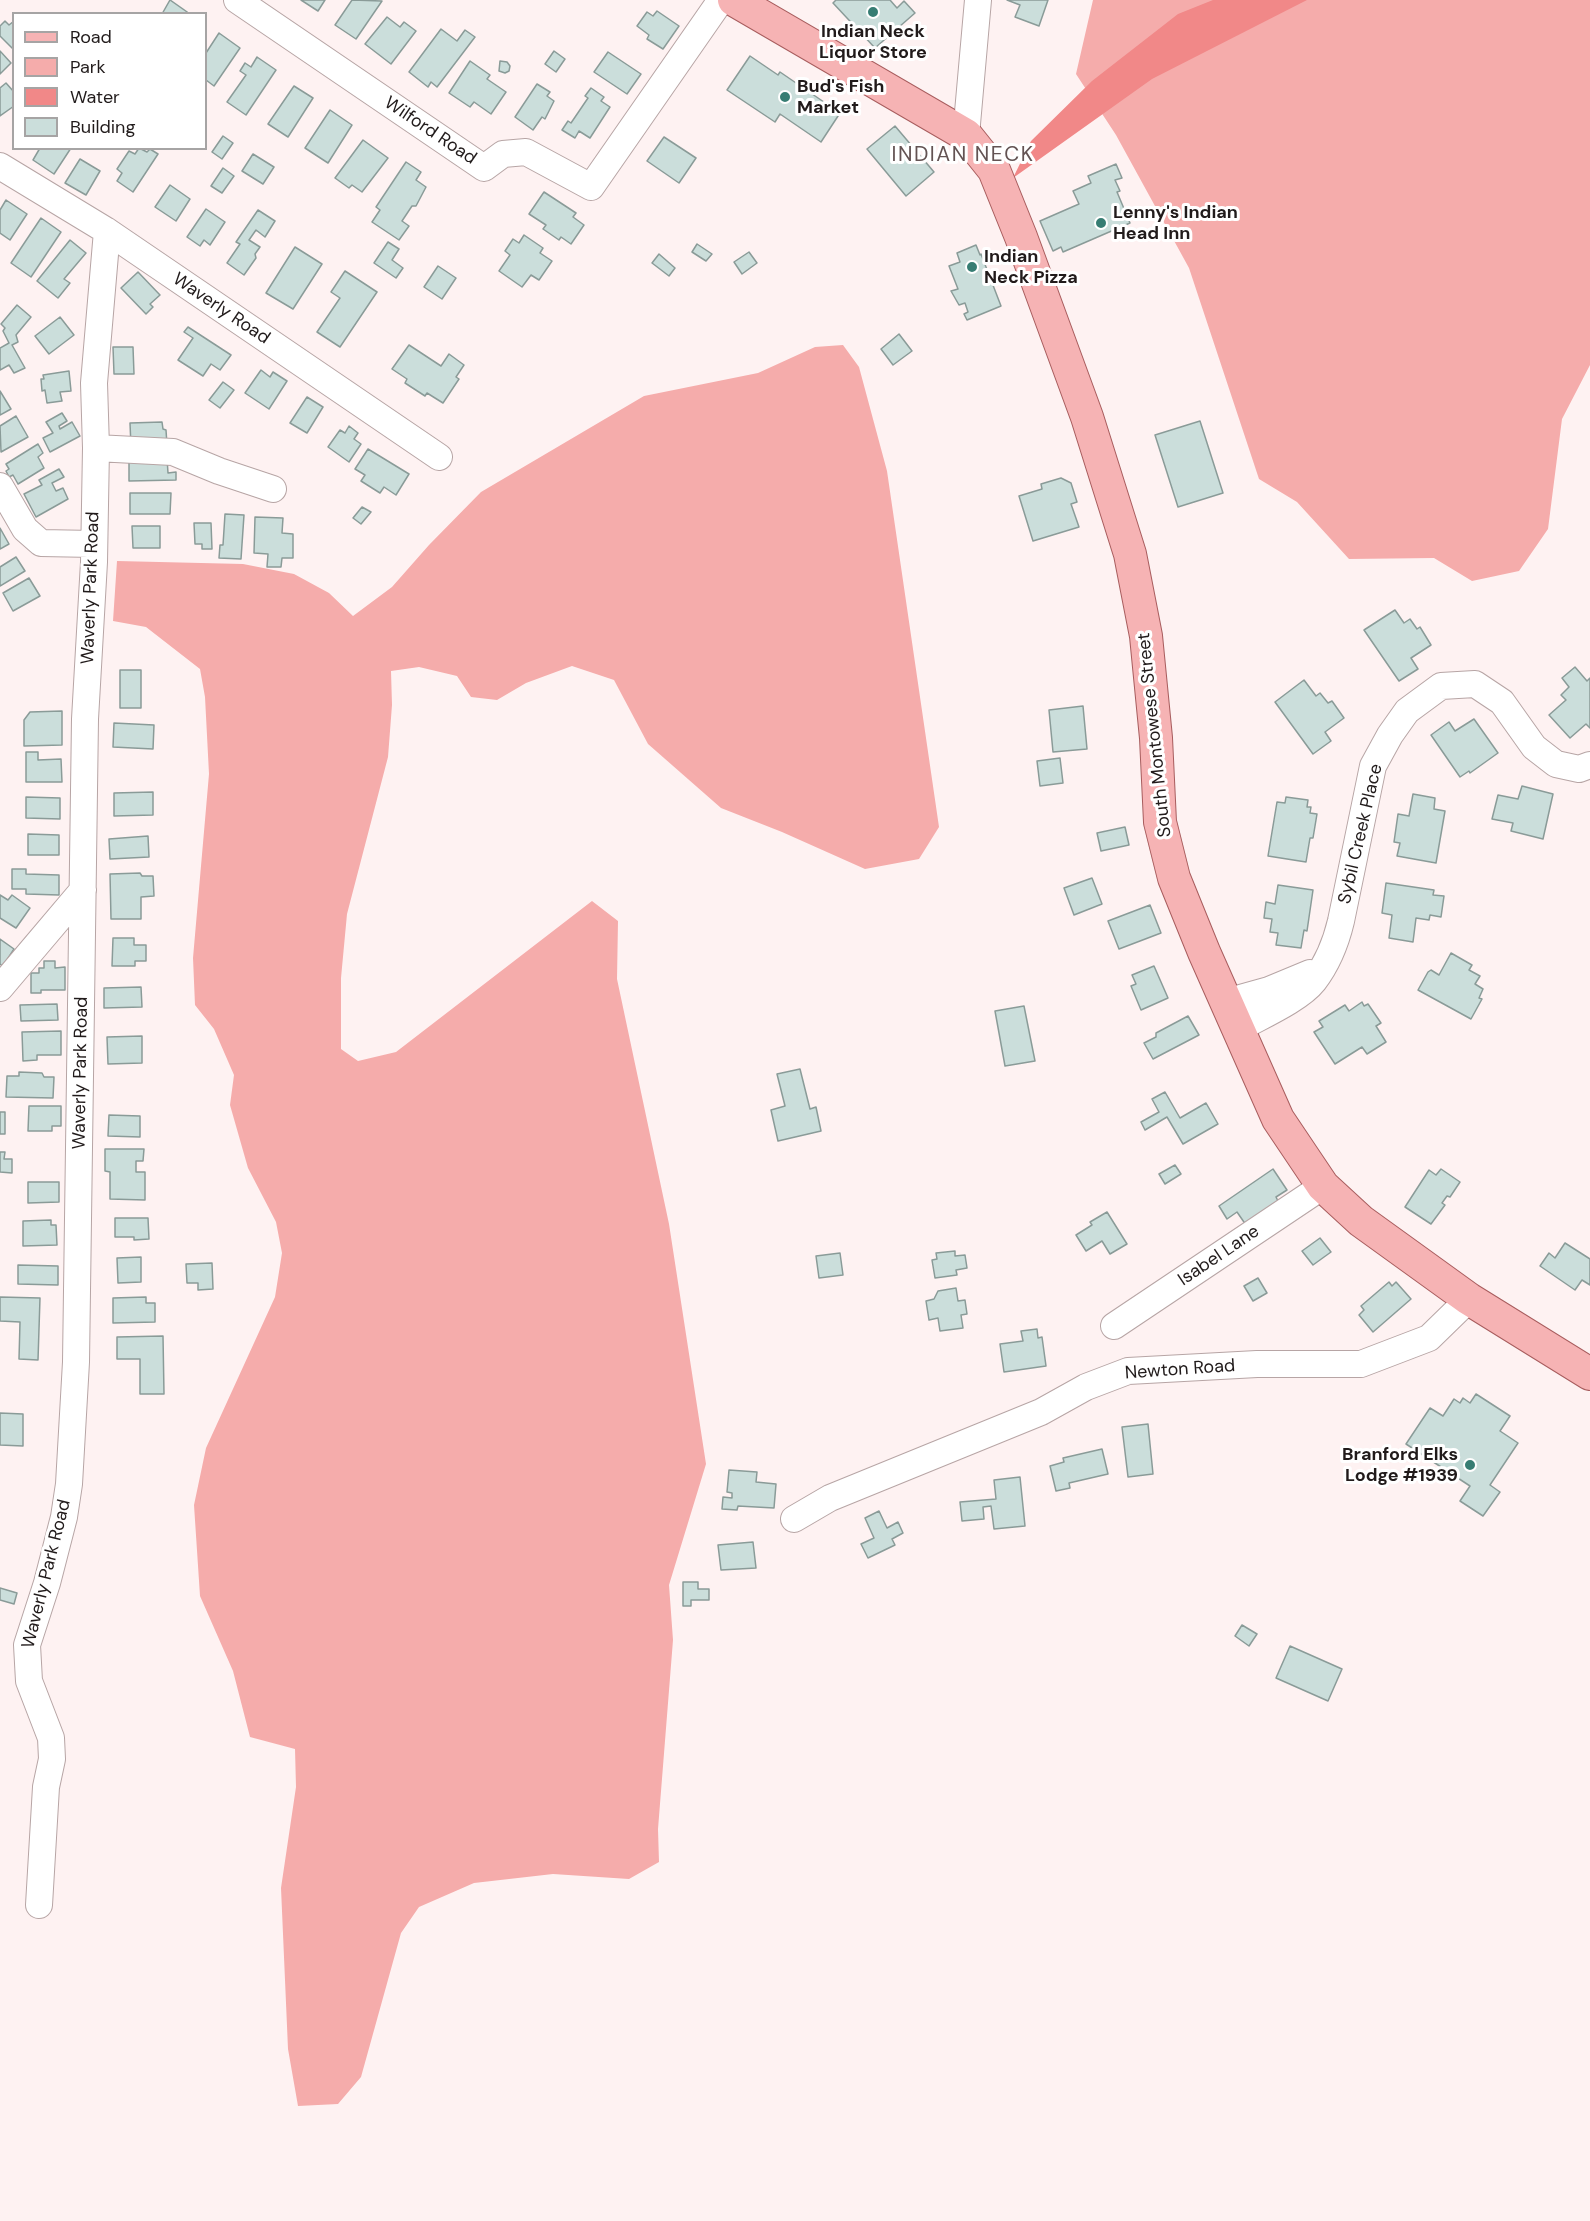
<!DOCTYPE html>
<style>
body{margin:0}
#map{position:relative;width:1590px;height:2221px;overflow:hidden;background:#fef2f2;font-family:"DM Sans",sans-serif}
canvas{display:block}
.legend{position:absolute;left:12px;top:12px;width:195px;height:138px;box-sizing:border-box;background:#fff;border:2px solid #a6a4a4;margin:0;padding:8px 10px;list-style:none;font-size:18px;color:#211b1b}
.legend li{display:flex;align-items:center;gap:12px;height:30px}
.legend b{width:30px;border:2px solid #a6a4a4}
</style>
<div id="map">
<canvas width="1590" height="2221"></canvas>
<ul class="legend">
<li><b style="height:8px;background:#f6b3b4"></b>Road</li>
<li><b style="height:16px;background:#f5acab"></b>Park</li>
<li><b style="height:16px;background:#f18888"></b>Water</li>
<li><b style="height:16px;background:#cbdedb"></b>Building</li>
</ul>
</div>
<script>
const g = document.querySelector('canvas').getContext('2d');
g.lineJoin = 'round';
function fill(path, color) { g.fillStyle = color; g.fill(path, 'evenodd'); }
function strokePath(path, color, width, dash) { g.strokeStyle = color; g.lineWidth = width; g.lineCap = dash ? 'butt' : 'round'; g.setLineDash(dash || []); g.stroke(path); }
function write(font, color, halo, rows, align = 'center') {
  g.font = font + ' "DM Sans",sans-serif'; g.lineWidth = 6; g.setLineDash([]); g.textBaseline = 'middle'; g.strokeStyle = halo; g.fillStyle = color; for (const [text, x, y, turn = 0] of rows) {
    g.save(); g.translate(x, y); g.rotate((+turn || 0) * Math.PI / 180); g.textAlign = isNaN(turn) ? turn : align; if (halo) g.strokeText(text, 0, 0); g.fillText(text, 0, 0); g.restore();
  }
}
fill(new Path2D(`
 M1093 0H1590V365L1562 419 1548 529 1519 571 1472 581 1434 558 1349 559 1297 502 1259 479 1189 268 1116 135 1076 74Z
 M843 345 859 367 887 471 939 827 919 859 865 869 782 832 721 808 648 744 614 680 572 666 526 683 497 700 471 697 457 676 419 667 391 671 392 705 388 757 347 914 341 978V1049L358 1061 396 1052 592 901 618 921 617 979 669 1224 706 1464 669 1585 673 1640 658 1829 659 1862 629 1879 553 1874 474 1883 419 1907 401 1933 361 2077 338 2104 298 2106 288 2049 281 1888 296 1787 295 1749 250 1737 233 1671 200 1596 194 1505 206 1448 275 1297 282 1253 276 1222 248 1168 230 1105 234 1075 214 1029 195 1005 193 958 209 774 205 697 200 669 146 627 113 621 117 561 243 564 294 574 329 593 353 616 392 587 429 545 481 492 644 396 758 373 815 347Z`), '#f5acab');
fill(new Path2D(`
 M1213 0H1307L1152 79 1013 178 1031 141 1092 81 1178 14Z`), '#f18888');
const building = new Path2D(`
 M170 0 190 14H162Z
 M301 0H325L318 11Z
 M352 0 382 1 356 39 335 25Z
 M836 0H890L897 8 904 1 915 13 875 48 833 3Z
 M1007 0H1048L1039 26 1015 17 1020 5Z
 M657 11 679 26 663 49 647 39 649 35 637 26 647 12 653 16Z
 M387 17 400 27 404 22 416 31 391 64 365 44Z
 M5 21 9 25 14 21V50L0 36V26Z
 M441 29 457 41 465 30 475 37 437 87 431 82 428 87 409 72Z
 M219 33 240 48 214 86 206 80V53Z
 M0 51 11 63 0 74Z
 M554 51 565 59 556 72 545 64Z
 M608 52 641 74 627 94 594 72Z
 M750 56 778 75 780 72 840 113 821 142 780 114 775 122 727 90Z
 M257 57 276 70 246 115 227 102 246 75 240 71 245 63 251 67Z
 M470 61 490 75 487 79 506 92 491 114 474 102 470 107 449 93Z
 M500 61 507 62 510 66 509 71 505 73 499 71Z
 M6 83 14 92V106L0 116V88Z
 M537 84 550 92 547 96 554 101 545 119 542 117 533 130 515 117Z
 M294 86 313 98 288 137 268 124Z
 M591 88 604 97 601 101 610 107 590 138 579 131 575 138 562 130 568 121 571 123 588 98 585 96Z
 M330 110 352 125 328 163 305 148Z
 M895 126 934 172 906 196 867 149Z
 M223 136 233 143 222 159 212 152Z
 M664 137 696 158 679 183 647 161Z
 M363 140 388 158 362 192 352 185 349 188 335 178Z
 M40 148H71L54 174 33 160Z
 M139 148 147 152 150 149 158 154 133 192 117 181 122 173 117 169 129 151 135 154Z
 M253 154 274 167 263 184 242 171Z
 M80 159 100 171 86 195 65 183Z
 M406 162 421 172 416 180 426 187 416 206H412L402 221 409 226 399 240 372 222 380 210 376 207Z
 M1116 164 1122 178 1115 180 1120 191 1117 192 1130 223 1063 252 1061 247 1053 251 1040 221 1079 204 1073 191 1091 183 1088 176Z
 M223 168 234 176 222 193 211 186Z
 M170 185 190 199 176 221 155 207Z
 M544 192 576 213 573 217 584 225 571 244 561 237 559 240 543 229 546 225 529 214Z
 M6 200 27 214 10 240 0 233V210Z
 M206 209 225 222 210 245 204 240 200 246 187 237Z
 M258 210 275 221 265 237 256 230 249 240 260 247 255 254 256 258 244 275 227 263 240 244 236 242Z
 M41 218 61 232 31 277 11 263Z
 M524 235 543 248 540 253 552 261 539 280 531 275 522 287 499 271 510 255 505 251 513 239 519 243Z
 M70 240 86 253 64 279 70 283 58 298 37 281Z
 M388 242 399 249 392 260 403 268 396 278 374 263Z
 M697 244 712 254 706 261 692 252Z
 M976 245 980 255 981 254 1001 306 967 320 964 314 968 312 965 303 959 305 951 291 958 289 949 266 960 262 957 253Z
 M295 247 322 264 293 309 266 293Z
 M749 252 757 263 742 274 734 262Z
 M659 254 675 268 669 276 652 263Z
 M438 266 456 278 442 299 424 287Z
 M345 271 377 292 340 347 317 332 340 298 331 292Z
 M138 272 160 295 150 304 153 307 146 314 121 288Z
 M17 305 31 317 16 335 18 342 12 345 25 368 14 373 9 365 0 370V348L9 343 3 331 5 328 1 324Z
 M60 317 74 335 49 354 35 336Z
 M188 327 231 355 220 370 211 364 203 376 178 360 193 338 184 332Z
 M899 334 912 351 893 365 881 349Z
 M409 345 441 366 449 354 464 365 456 377 459 379 443 403 427 393 425 396 405 383 407 379 392 369Z
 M113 347H133L134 374H114Z
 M261 370 270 377 273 372 287 381 269 409 245 393Z
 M69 371 71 391 60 392 62 401 47 403 45 390 42 391 41 379H44L43 375Z
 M223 382 234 390 220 408 209 400Z
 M0 391 11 409 0 415Z
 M307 397 323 407 307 433 290 423Z
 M62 413 67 421 59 426 60 429 72 422 80 436 50 452 43 438 53 433 46 422Z
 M16 416 28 437 1 452 0 426Z
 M1200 421 1223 493 1178 507 1155 435Z
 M162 422 163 429 166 430 167 445 131 447 130 423Z
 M349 426 358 433 354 439 361 444 349 462 328 447 340 430 345 433Z
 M38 444 43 453 38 457 44 468 18 484 13 475 9 477 6 471 9 469 6 464Z
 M368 449 409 474 396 495 384 487 380 493 361 481 365 475 355 469Z
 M167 458 168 473 176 472V480L129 481V459Z
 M59 469 64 477 52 483 56 491 63 488 68 499 36 517 24 494 42 485 39 480Z
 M1061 478 1071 483 1077 502 1071 504 1079 527 1033 541 1019 496 1042 489 1041 484Z
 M130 493H171L170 514H130Z
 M362 507 371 512 361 524 353 518Z
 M225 514 244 515 241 559 219 558 220 545H223Z
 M255 517 283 518 282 533 293 534V558H282L281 567H267L268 554 254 553Z
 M194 523H211L212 549H202V544H195Z
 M132 526H160V548H133Z
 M0 528 9 544 0 549Z
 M16 557 25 571 0 586V567Z
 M29 578 40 596 13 611 3 593Z
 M1395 610 1404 623 1410 619 1417 629 1420 627 1431 645 1411 658 1418 669 1399 681 1364 630Z
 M1575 667 1587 681 1590 678V728L1586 724 1570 738 1549 715 1566 700 1561 695 1569 687 1562 678Z
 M120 670H141V708H120Z
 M1304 680 1316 696 1320 693 1328 703 1332 701 1344 718 1325 732 1331 741 1313 754 1275 702Z
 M1083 706 1087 749 1053 752 1049 710Z
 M62 711V745L24 746V720L30 712Z
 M1474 719 1498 753 1470 773 1469 771 1460 777 1431 735 1449 722 1455 731Z
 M114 723 154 725 153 749 113 747Z
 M26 752H38V760L61 759 62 782H26Z
 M1060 758 1063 783 1040 786 1037 761Z
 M1522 786 1553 794 1543 839 1511 831 1513 823 1492 819 1498 795 1518 799Z
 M153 792V815L114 816V793Z
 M1413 794 1435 798 1434 809 1445 811 1436 863 1397 856 1400 843 1394 842 1398 814 1409 816Z
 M26 797 60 798V819L26 818Z
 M1286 797 1308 800 1307 807H1311L1310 813 1317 814 1313 838H1310L1306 862 1268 856 1277 802 1285 803Z
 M1125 827 1129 845 1101 851 1097 833Z
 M28 834 59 835V855H28Z
 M148 836 149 857 110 859 109 839Z
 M12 869H26V874L59 875V895L26 894V889H12Z
 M140 873 142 876H153L154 896 141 897V919H111L110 874Z
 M1092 878 1102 904 1074 915 1064 888Z
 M1386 883 1434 890 1433 895 1444 896 1441 917 1430 915 1429 920 1416 918 1413 942 1389 938 1392 915 1382 913Z
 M1278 885 1313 890 1307 931 1304 930 1301 948 1276 945 1278 933 1270 932 1272 919 1264 918 1266 902 1275 904Z
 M0 895 8 900 12 895 30 908 16 928 0 918Z
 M1150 905 1161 933 1119 949 1108 921Z
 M113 938H134V945H146V961H135V966H112Z
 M0 939 14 949 3 966 0 964Z
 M1451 953 1472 965 1469 970 1480 976 1475 984 1483 989 1479 998 1482 999 1471 1019 1418 990 1428 972 1431 970 1439 975Z
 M44 961H55V968L65 967V990H41V993H31V973H39V968H44Z
 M1154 966 1168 998 1141 1010 1131 986 1136 984 1132 975Z
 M141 987 142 1007 104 1008V988Z
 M1362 1002 1364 1006 1368 1004 1381 1023 1376 1026 1386 1042 1367 1054 1362 1047 1335 1064 1314 1032 1323 1027 1319 1021 1345 1005 1349 1011Z
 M57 1004 58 1020 21 1021 20 1005Z
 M1024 1006 1035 1061 1005 1066 995 1011Z
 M1188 1016 1199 1035 1153 1059 1144 1043 1156 1037V1033Z
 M61 1031V1055H37V1060L23 1061 22 1032Z
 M142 1036V1063L108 1064 107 1037Z
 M800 1069 810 1109 816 1107 821 1131 778 1141 771 1110 785 1106 777 1074Z
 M19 1072 42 1073 44 1077H54L53 1098 6 1097 7 1076H19Z
 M1165 1092 1180 1118 1206 1103 1218 1124 1183 1144 1167 1117 1145 1130 1141 1122 1159 1112 1152 1099Z
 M29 1106H61V1126H52V1131H28Z
 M0 1112H5V1134H0Z
 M109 1115 140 1116V1137L108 1136Z
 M105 1149H144L143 1161H136V1172H145V1200L110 1199V1172L105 1171Z
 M0 1152H5L4 1159H12V1173L0 1172Z
 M1175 1165 1181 1174 1165 1184 1159 1174Z
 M1273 1169 1287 1190 1276 1197 1279 1203 1246 1225 1237 1212 1227 1219 1219 1206Z
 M1441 1169 1460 1182 1450 1197 1447 1196 1442 1203 1445 1205 1431 1224 1405 1207 1429 1170 1436 1175Z
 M28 1182H59V1202L28 1203Z
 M1107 1212 1127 1244 1110 1254 1102 1241 1086 1251 1076 1235 1092 1225 1090 1222Z
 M115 1218H148L149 1239 134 1240V1237H115Z
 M51 1220V1225H56L57 1245 23 1246V1221Z
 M1320 1238 1331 1252 1313 1265 1302 1251Z
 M1565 1243 1590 1259V1285L1582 1280 1575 1290 1540 1266 1549 1253 1555 1258Z
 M955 1251V1256L965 1255 967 1268 956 1270 957 1275 935 1278 932 1260 937 1259 936 1253Z
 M840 1253 843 1275 819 1278 816 1256Z
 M141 1257V1282L118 1283 117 1258Z
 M212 1263 213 1289 198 1290V1283H187L186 1264Z
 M18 1265 58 1266V1285L18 1284Z
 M1258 1278 1267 1293 1253 1301 1244 1286Z
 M1389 1282 1392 1286 1396 1282 1411 1299 1373 1332 1359 1315 1364 1310 1361 1306Z
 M956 1288 958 1301 965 1300 967 1314 961 1315 963 1328 940 1331 938 1318 929 1320 926 1301 934 1299 938 1291Z
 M0 1297 40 1298 38 1360 19 1359 20 1322 0 1321Z
 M146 1297V1303H155V1322L113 1323V1298Z
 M1037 1329 1038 1338 1042 1337 1046 1366 1004 1372 1000 1344 1023 1341 1021 1331Z
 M163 1336 164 1394H140V1359H117V1337Z
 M1476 1394 1510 1416 1500 1431 1518 1443 1490 1485 1500 1492 1483 1516 1460 1501 1470 1486 1406 1444 1430 1408 1443 1416 1454 1399 1460 1403 1463 1398 1470 1403Z
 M0 1413 23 1414V1446L0 1445Z
 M1148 1424 1153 1474 1128 1477 1122 1427Z
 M1102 1449 1108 1474 1069 1483 1070 1488 1056 1491 1050 1466 1064 1462 1063 1458Z
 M729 1470 757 1472 756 1482 776 1484 774 1508 738 1506 737 1510 722 1509 723 1497 732 1498V1493L727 1492Z
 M1020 1477 1025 1526 994 1529 991 1506 983 1507 984 1519 962 1521 960 1502 996 1499 994 1480Z
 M879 1511 887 1528 898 1522 903 1533 892 1539 895 1545 868 1558 861 1544 874 1538 865 1518Z
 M753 1542 756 1568 721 1570 718 1545Z
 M683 1582H698V1589H709V1600H691V1606H683Z
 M0 1588 17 1593 14 1604 0 1600Z
 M1242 1625 1257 1634 1249 1646 1235 1636Z
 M1290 1646 1342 1669 1328 1701 1276 1678Z`);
fill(building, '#cbdedb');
strokePath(building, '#8a9b98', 1.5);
const minor = new Path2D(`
 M237 0 484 168 503 154 526 152 591 187 721 0
 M966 135 978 0
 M0 166 107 231 439 457
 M96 448 173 452 219 471 273 489
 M0 486 25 529 41 543 94 544
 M0 988 83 890
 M1226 1002 1269 990 1310 973
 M1238 1029C1259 1017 1299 1000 1314 981 1327 964 1336 942 1341 921L1373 766 1390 735 1407 711 1441 686 1475 684 1502 702 1534 747 1556 764 1579 769 1590 765
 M1114 1326 1323 1186
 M794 1519 830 1498 1041 1412 1086 1387 1128 1371 1257 1364H1361L1429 1338 1469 1299
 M39 1905 46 1787 52 1759 51 1738 29 1681 27 1645 47 1583 64 1517 69 1484 76 1362 85 719 94 562 96 448 94 383 107 231`);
const major = new Path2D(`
 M734 0 966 135 994 170 1021 237 1087 417 1130 554 1146 636 1156 738 1160 822 1174 878 1204 952 1278 1119 1323 1186 1361 1221 1469 1299 1590 1374`);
strokePath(minor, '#b7a5a5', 28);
strokePath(major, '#a85d5e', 34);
strokePath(minor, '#fff', 26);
strokePath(major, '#f6b3b4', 32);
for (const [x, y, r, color] of [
 [873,12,6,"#377d73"],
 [785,97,6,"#377d73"],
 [1101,223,6,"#377d73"],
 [972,267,6,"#377d73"],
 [1470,1465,6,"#377d73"]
]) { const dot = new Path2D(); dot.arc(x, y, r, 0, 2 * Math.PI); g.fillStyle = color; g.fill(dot); strokePath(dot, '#fff', 2); }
write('bold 18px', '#211b1b', '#fff', [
 ["Indian Neck",873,32,"center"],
 ["Liquor Store",873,53,"center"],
 ["Bud's Fish",797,87],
 ["Market",797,108],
 ["Lenny's Indian",1113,213],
 ["Head Inn",1113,234],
 ["Indian",984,257],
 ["Neck Pizza",984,278],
 ["Branford Elks",1458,1455,"right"],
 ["Lodge #1939",1458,1476,"right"]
], 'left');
write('18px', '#211b1b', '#fff', [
 ["Wilford Road",430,131,34],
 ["Waverly Road",221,309,34],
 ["Waverly Park Road",91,588,-88],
 ["South Montowese Street",1155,735,-96],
 ["Sybil Creek Place",1361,834,-77],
 ["Waverly Park Road",81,1073,-89],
 ["Isabel Lane",1219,1256,-34],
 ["Newton Road",1180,1370,-4],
 ["Waverly Park Road",47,1574,-76]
]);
g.letterSpacing = '1.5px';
write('21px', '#635353', '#fff', [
 ["INDIAN NECK",963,155]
]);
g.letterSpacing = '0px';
</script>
